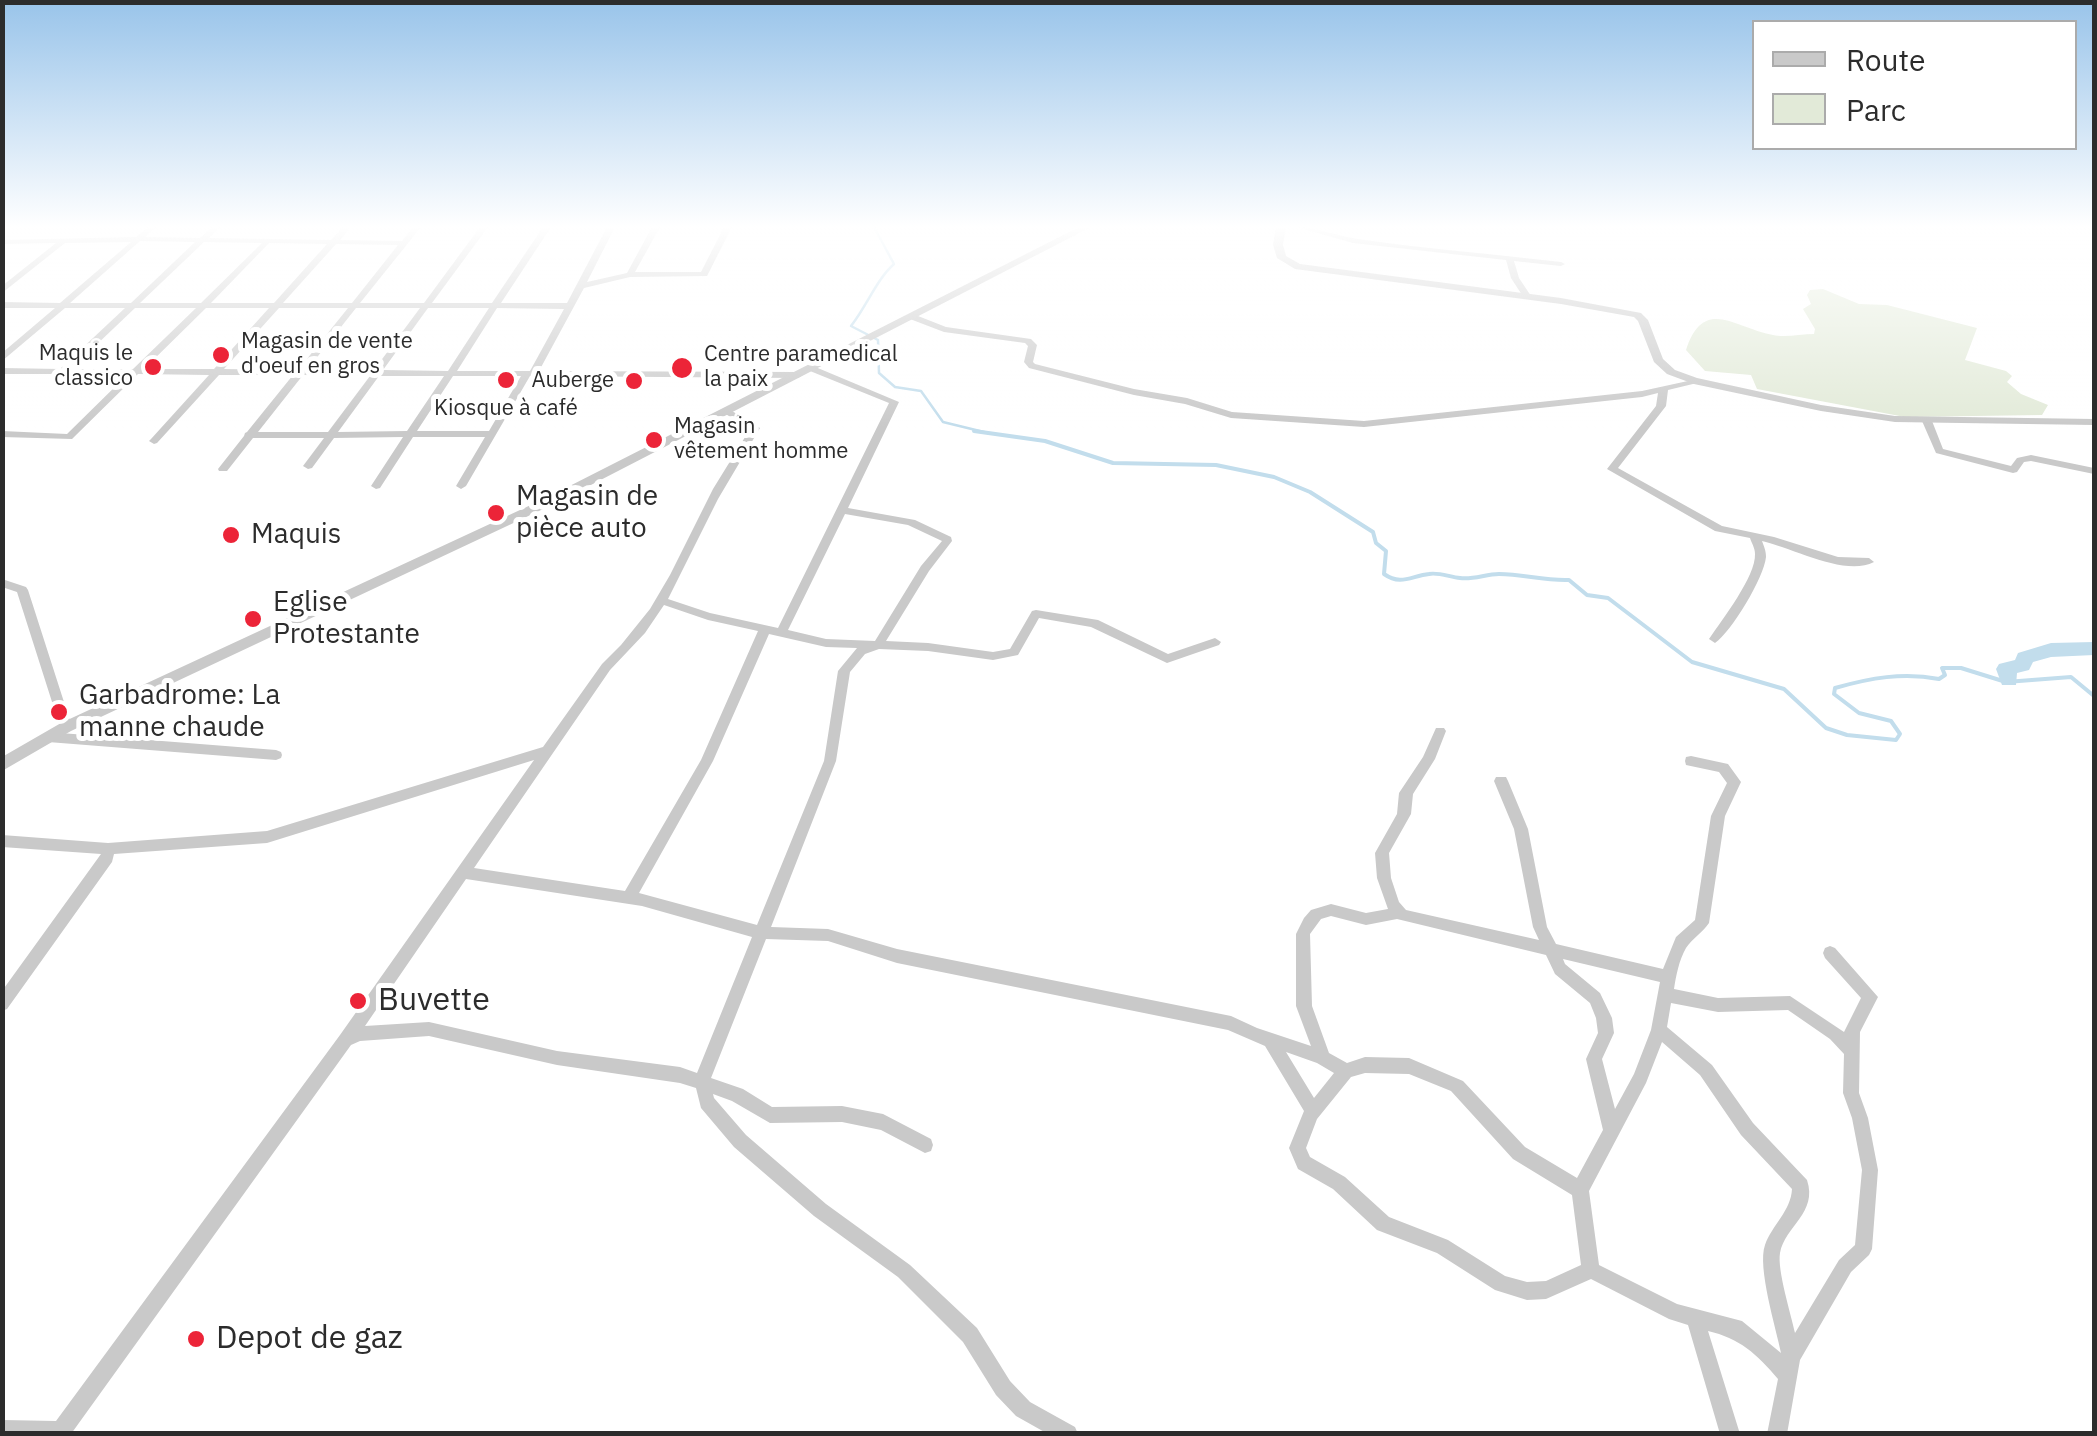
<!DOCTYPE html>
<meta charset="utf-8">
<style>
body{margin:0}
#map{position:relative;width:2097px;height:1436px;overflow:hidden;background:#fff;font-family:"IBM Plex Sans",sans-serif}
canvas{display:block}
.frame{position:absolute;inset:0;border:5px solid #2c2c2c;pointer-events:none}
.legend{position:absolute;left:1752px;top:20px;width:325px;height:130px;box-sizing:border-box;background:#fff;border:2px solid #ababab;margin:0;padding:12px 18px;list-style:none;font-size:30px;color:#2c2c2c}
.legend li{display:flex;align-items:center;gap:20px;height:50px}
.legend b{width:50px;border:2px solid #ababab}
</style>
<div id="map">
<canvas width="2097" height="1436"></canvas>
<div class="frame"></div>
<ul class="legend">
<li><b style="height:12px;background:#c9c9c9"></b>Route</li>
<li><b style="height:28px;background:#e2ead8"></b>Parc</li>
</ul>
</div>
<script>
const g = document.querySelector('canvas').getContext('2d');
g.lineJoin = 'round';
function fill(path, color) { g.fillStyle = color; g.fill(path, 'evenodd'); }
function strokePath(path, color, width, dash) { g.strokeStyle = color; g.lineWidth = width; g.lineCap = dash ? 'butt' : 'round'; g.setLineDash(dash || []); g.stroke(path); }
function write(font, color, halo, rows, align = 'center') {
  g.font = font + ' "IBM Plex Sans",sans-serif'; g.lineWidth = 10; g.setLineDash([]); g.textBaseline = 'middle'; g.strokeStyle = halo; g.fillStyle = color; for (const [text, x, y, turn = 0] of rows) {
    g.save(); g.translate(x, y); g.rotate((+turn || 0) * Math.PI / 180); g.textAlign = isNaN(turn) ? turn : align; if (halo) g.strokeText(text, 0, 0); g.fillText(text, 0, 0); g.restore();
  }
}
fill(new Path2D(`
 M1823 289 1859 304 1887 305 1977 328 1965 360 2006 371 2012 376 2007 382 2021 394 2048 405 2042 415 1905 417 1757 389 1751 375 1705 371 1686 350C1704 295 1736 329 1773 335 1785 338 1801 334 1814 334L1815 329 1803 309 1811 304 1807 295 1810 290Z`), '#e2ead8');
strokePath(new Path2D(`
 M874 227 894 264C876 280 867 306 851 326L878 340 879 373 895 387 921 391 943 422 988 433`), '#c2ddec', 2.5);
strokePath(new Path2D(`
 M974 431 1045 441 1113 463 1216 465 1274 477 1310 492 1373 532 1376 543 1386 551 1384 574C1401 586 1411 576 1429 574 1438 572 1450 577 1460 578 1473 580 1486 574 1499 574 1523 574 1544 581 1569 580L1587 595 1608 598 1692 662 1784 689 1826 728 1847 735 1896 740 1900 734 1891 721 1859 713 1834 694 1835 688C1870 678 1903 672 1939 679L1945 675 1942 668H1961L2006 682 2071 677 2094 696`), '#c2ddec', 4);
fill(new Path2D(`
 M2051 643 2094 642V655L2051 657 2033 662 2029 670 2017 673 2016 685H2002L1996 669 1999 664 2015 660 2018 653Z`), '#c2ddec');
fill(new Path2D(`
 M148 227H156L145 237 200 238 212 227H220L209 238 331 240 343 227H351L340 240 402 241 413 227H421L360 303H424L480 227H488L432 303H492L543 227H551L501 303H567L607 227H615L587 282 627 273 652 227H660L635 272H701L724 227H732L707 276 630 277 584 288 539 371 798 372 803 375 798 378 530 376 466 486 461 489 456 486 485 437H413L380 488 376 489 371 486 403 437 334 438 312 468 308 469 303 466 324 438H253L227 471H219L218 469 244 436 245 433 247 432 293 375H219L157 443 154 444 149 441 151 439 209 375 138 374 72 439 2 437V431L67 434 128 374H2V368L60 369 125 308H65L2 361V353L55 308H2V302L60 303 131 242 65 243 2 293V286L56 243 2 244V240L136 237ZM140 241 195 242 131 303H70ZM204 242 262 243 201 303H140ZM269 243 327 244 274 303H211ZM336 244 398 245 352 303H283ZM135 308H196L133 369H71ZM206 308H269L214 369H144ZM279 308H348L298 370 224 369ZM356 308H420L374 370H307ZM428 308H489L448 371 383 370ZM497 308 564 309 530 371H457ZM303 375 370 376 328 432H258ZM379 376H444L407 431 338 432ZM453 376H521L489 431H417Z
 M1296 227C1317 227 1337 236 1358 239 1426 249 1494 254 1561 262L1565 264 1561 266 1514 261 1519 278 1531 296 1527 298H1524L1511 278 1506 260 1353 243Z
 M913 314 946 327 1031 339 1037 345 1033 362 1035 364 1134 389 1187 398 1232 412 1364 421 1642 391 1697 379V383L1668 390 1666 406 1618 468 1722 526 1774 537 1838 557 1869 558 1874 562C1845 577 1793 548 1762 541 1764 547 1766 550 1766 557 1764 578 1731 632 1715 643L1709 639C1722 620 1756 576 1755 554 1755 548 1752 544 1750 538L1715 531 1607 469 1656 406 1658 393 1642 397 1364 427 1231 418 1185 404 1134 395 1029 368 1024 362 1028 346 1025 343 944 332 910 319 909 317Z
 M813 366 899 402 848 508 915 520 951 537 952 541 929 571 886 641 928 643 993 652 1010 649 1032 611 1036 610 1098 620 1168 654 1215 638 1221 642 1219 645 1167 663 1091 627 1039 618 1018 655 993 660 928 651 879 649 865 654 850 672 836 761 771 927 828 929 897 949 1231 1016 1257 1028 1311 1046 1296 1006V934L1304 918 1311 910 1331 904 1366 913 1388 909 1377 878 1375 853 1397 814 1399 793 1423 757 1436 728H1444L1446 731 1435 759 1413 794 1411 814 1389 853 1391 878 1399 902 1406 910 1539 940 1533 927 1514 829 1494 781 1496 777H1506L1508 781 1528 829 1547 927 1556 944 1663 969 1676 937 1695 920 1711 816 1727 783 1719 772 1686 765 1685 761 1686 757 1691 756 1728 764 1741 782 1725 816 1709 923C1703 932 1692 939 1686 948 1679 960 1676 976 1674 989L1718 998 1790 996 1844 1032 1861 998 1825 958 1823 953 1825 948 1830 946 1835 948 1878 997 1860 1032 1859 1093 1868 1118 1878 1170 1872 1249 1869 1255 1851 1272 1800 1360 1787 1434H1767L1778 1379C1757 1354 1739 1338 1708 1331L1740 1434H1720L1688 1325 1669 1319 1591 1279 1546 1299 1527 1300 1495 1290 1437 1253 1377 1230 1333 1189 1298 1169 1289 1148 1304 1111 1265 1046 1228 1030 897 963 828 941 766 939 711 1078 743 1089 772 1107 842 1106 883 1114 931 1139 933 1145 931 1151 925 1153 881 1130 842 1122 770 1123 732 1101 713 1094 714 1098 746 1135 826 1204 910 1265 977 1328 1010 1381 1030 1402 1075 1427 1078 1434H1048L1016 1416 996 1395 963 1342 898 1277 814 1216 734 1147 701 1108 696 1088 680 1083 557 1065 429 1036 360 1041 351 1045 71 1434H2V1420L56 1421 340 1035 534 760 267 843 114 854 112 862 7 1009 2 1011V991L101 854 2 847V835L108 843 267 831 543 747 602 664 621 645 650 609 670 575 713 489 750 429 724 413 722 411 727 408 760 428 718 499 668 599 710 613 778 628 889 403 810 371 808 369ZM845 514 908 525 942 541 921 566 875 641 826 639 788 630ZM664 605 708 620 758 631 701 760 625 891 474 868 610 670 645 633ZM769 634 826 647 857 648 838 671 824 761 757 925 639 893 713 761ZM466 879 642 906 752 937 697 1073 680 1067 557 1051 429 1022 365 1026ZM1331 916 1366 925 1397 919 1546 955 1555 974 1590 1003 1596 1018 1598 1033 1586 1059 1603 1130 1577 1178 1525 1147 1463 1081 1409 1058 1365 1057 1347 1063 1329 1053 1312 1006 1310 934 1321 919ZM1563 959 1660 982 1651 1030 1634 1074 1615 1109 1602 1059 1614 1033 1612 1018 1600 993 1565 964ZM1671 1003 1718 1012 1788 1010 1830 1039 1844 1054 1843 1093 1852 1118 1862 1170 1855 1245 1839 1260 1795 1333C1791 1314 1777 1270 1780 1253 1785 1226 1818 1213 1807 1180L1753 1123 1712 1065 1667 1027ZM1662 1042 1700 1075 1741 1135 1792 1189C1791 1211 1772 1225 1765 1245 1757 1267 1776 1328 1781 1353L1742 1321 1677 1304 1599 1265 1589 1191 1646 1083ZM1286 1052 1317 1063 1334 1073 1314 1098ZM1365 1073 1409 1074 1451 1091 1513 1159 1572 1195 1581 1265 1546 1281 1527 1282 1505 1276 1448 1240 1389 1217 1345 1177 1310 1157 1306 1148 1317 1119 1351 1077Z
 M1927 418 1932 421 1943 449 2011 466 2017 458 2031 455 2094 468V474L2031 461 2024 462 2017 472 2013 473 1936 453 1922 421Z
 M2 579 26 587 28 590 72 727 70 730 66 732 60 727 17 592 2 587Z
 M48 732 276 750 281 752 282 755 281 758 276 760 48 742 44 740 42 737 44 734Z`), '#c9c9c9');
fill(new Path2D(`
 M1079 227H1091L556 503 71 731 2 771V757L61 723 548 497Z
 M1276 227H1286L1283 245 1286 256 1300 264 1561 298 1641 313 1648 320 1663 359 1675 370 1697 378 1821 405 1895 416 2094 419V425L1895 422 1821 411 1694 384 1667 374 1654 362 1638 321 1634 317 1561 304 1295 269 1277 258 1273 245Z`), '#c9c9c9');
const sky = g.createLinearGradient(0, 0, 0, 428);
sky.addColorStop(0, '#99c4ea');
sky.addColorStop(0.53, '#fff');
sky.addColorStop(1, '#ffffff00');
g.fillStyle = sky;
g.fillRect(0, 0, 2097, 428);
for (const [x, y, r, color] of [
 [221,355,10,"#ec2438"],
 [153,367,10,"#ec2438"],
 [682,368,12,"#ec2438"],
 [506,380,10,"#ec2438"],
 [634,381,10,"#ec2438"],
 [654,440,10,"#ec2438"],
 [496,513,10,"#ec2438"],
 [231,535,10,"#ec2438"],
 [253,619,10,"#ec2438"],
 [59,712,10,"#ec2438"],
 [358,1001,10,"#ec2438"],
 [196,1339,10,"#ec2438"]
]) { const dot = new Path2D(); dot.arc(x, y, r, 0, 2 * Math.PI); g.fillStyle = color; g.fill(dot); strokePath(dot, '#fff', 4); }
write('22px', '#2c2c2c', '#fff', [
 ["Magasin de vente",241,342],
 ["d'oeuf en gros",241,367],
 ["Maquis le",133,354,"right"],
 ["classico",133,379,"right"],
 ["Centre paramedical",704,355],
 ["la paix",704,380],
 ["Auberge",614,381,"right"],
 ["Kiosque à café",506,409,"center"],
 ["Magasin",674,427],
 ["vêtement homme",674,452]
], 'left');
write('28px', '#2c2c2c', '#fff', [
 ["Magasin de",516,497],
 ["pièce auto",516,529],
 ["Maquis",251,535],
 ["Eglise",273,603],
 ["Protestante",273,635],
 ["Garbadrome: La",79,696],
 ["manne chaude",79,728]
], 'left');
write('32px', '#2c2c2c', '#fff', [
 ["Buvette",378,1001],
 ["Depot de gaz",216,1339]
], 'left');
</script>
